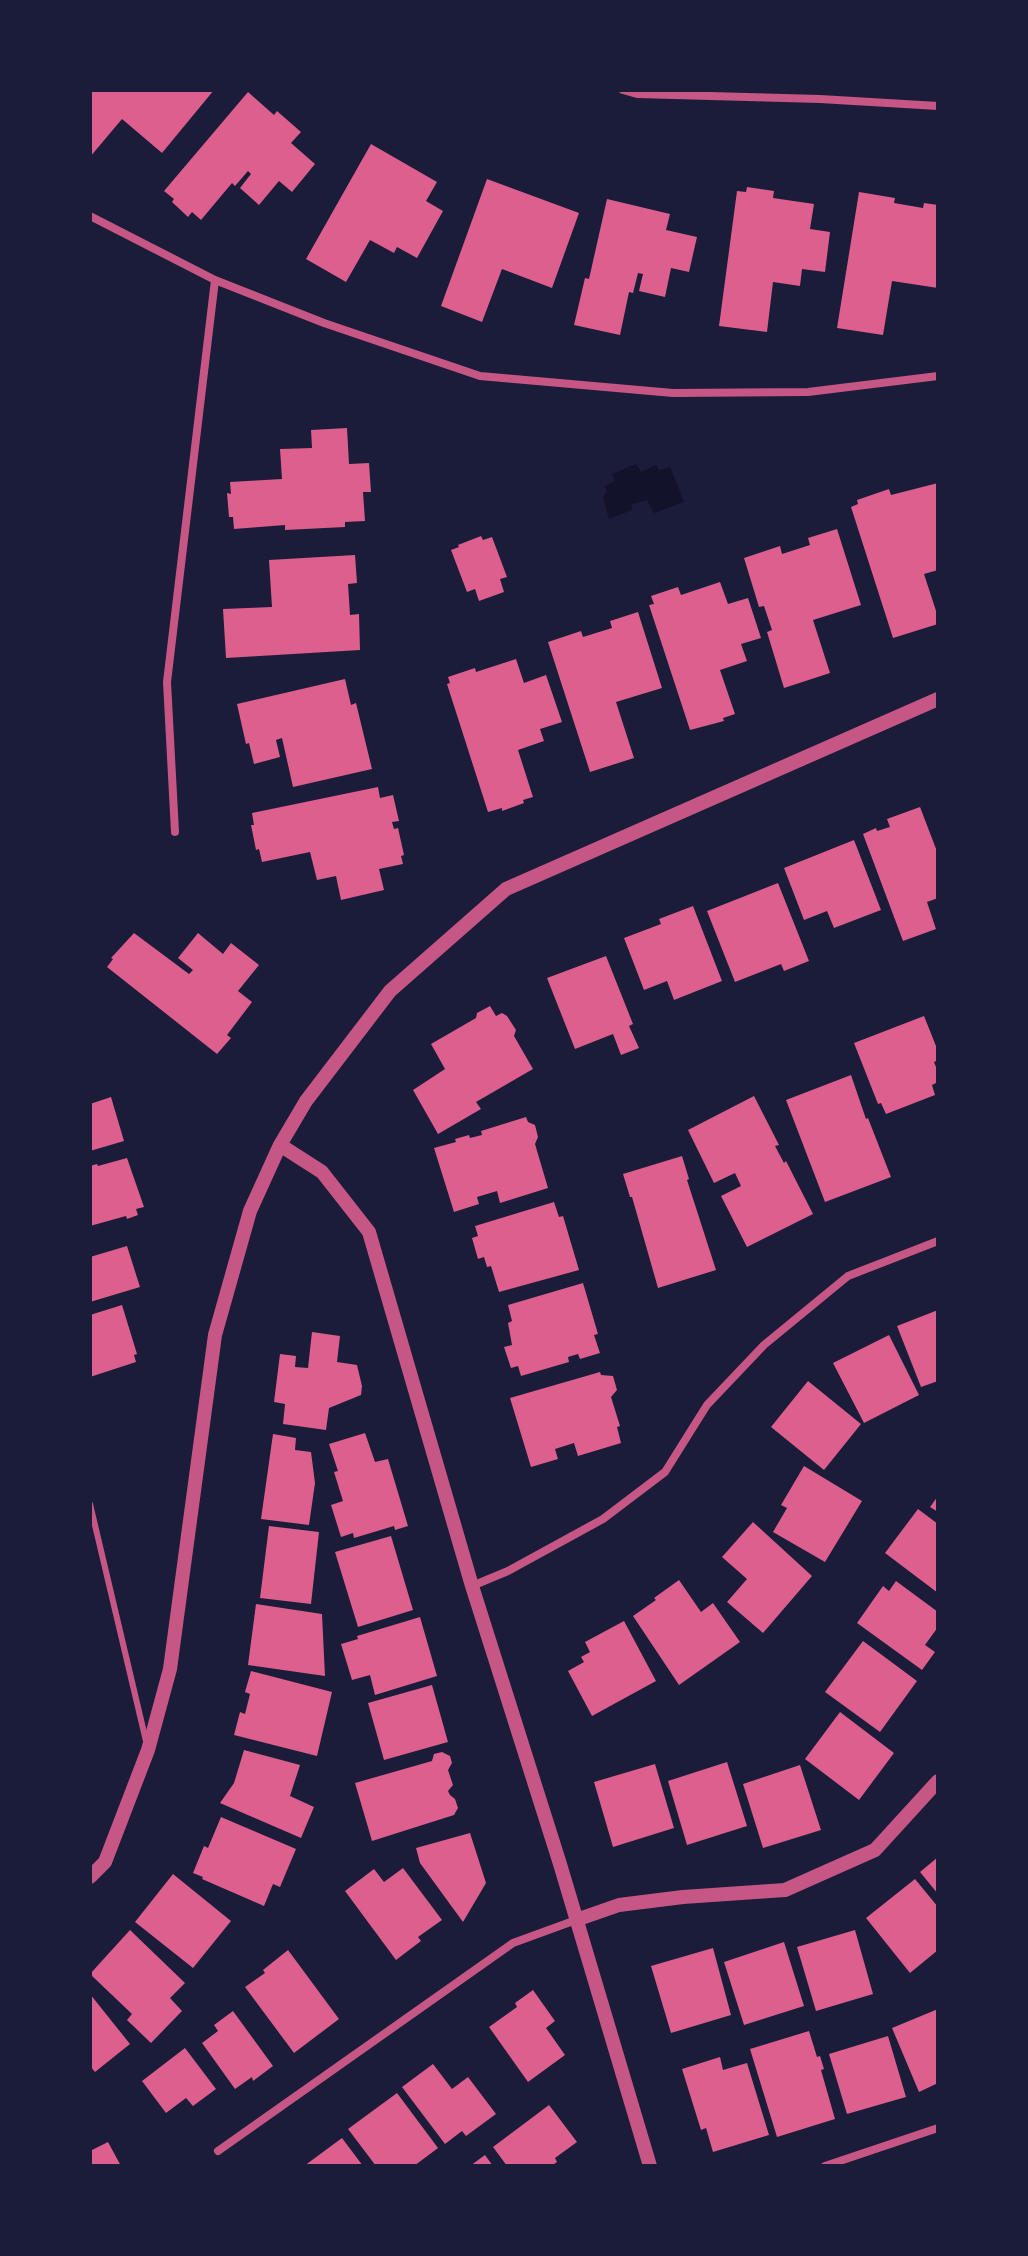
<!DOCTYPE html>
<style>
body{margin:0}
#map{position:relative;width:1028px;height:2256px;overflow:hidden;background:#1b1b3a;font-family:"Golos Text",sans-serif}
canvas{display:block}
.frame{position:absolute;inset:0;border:92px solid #1b1b3a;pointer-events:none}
</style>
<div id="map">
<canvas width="1028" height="2256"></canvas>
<div class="frame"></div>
</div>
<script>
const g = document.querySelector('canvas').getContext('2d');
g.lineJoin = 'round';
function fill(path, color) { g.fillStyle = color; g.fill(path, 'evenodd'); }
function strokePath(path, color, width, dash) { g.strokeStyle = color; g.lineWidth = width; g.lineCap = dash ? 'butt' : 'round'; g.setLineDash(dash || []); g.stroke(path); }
fill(new Path2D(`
 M636 464 641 472 656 465 658 470 670 467 684 502 654 513 647 500 632 504V510L609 519 603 497 607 491 604 486 615 481 612 474Z`), '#12122b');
fill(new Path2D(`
 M90 90H214L162 153 122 119 90 157Z
 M248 92 274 115 277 111 301 132 291 143 315 164 292 192 279 181 259 205 240 188 251 174 248 171 235 186 232 183 201 220 192 212 188 217 172 202 174 199 164 191Z
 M371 144 437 182 426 201 443 211 417 258 397 247 394 253 370 240 346 282 306 259Z
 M487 179 579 213 552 288 502 269 482 322 441 306Z
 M747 187 774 191 773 198 814 204 810 229 830 232 825 272 802 269 800 286 773 282 767 332 719 326 737 191 746 192Z
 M859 192 895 198 894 203 923 208 924 203 938 205V288L892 281 883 335 837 328Z
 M607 199 670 214 666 230 697 237 689 272 671 268 665 297 639 291 643 274 638 273 633 293 629 292 620 335 574 325 585 278 589 279Z
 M347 428 349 464 369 463 371 492H363L365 521 345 522V527L285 530V525L234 529 233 517H229L227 493 231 494 230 482 282 479 280 449 312 448 311 430Z
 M938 483V570L924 574 938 617V624L893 638 851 507 858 504 857 500 889 489 891 495Z
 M837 529 861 605 813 620 830 673 784 688 767 632 772 630 764 606 759 607 744 558 780 546 782 554 810 545 808 538Z
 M481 536 483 540 492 537 507 577 500 579 504 592 479 601 475 589 467 592 451 550 459 547 458 545Z
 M355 555 357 583 348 584 350 615 359 614 360 650 226 658 223 609 272 607 269 560Z
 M720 582 728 604 748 598 761 638 741 644 747 661 720 670 735 714 723 718 724 721 690 730 649 605 654 604 651 596 678 587 681 595Z
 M638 612 662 688 616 702 634 758 590 772 548 642 581 631 583 637 612 628 610 621Z
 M516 659 524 683 546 675 562 722 540 729 544 741 518 750 533 797 523 800 524 803 502 811V808L488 812 447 684 450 683 448 677 475 668 476 672Z
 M345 679 351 705 356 703 372 769 293 787 282 738 276 740 280 757 254 764 249 743 246 744 237 704Z
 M378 787 380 798 393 795 399 821 392 822 394 829 398 828 404 855 401 856 403 864 379 869 384 890 341 900 336 876 317 880 310 852 262 862 259 849 256 850 251 825H254L252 813Z
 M920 807 938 854V898L927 902 936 929 903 941 863 834 876 828 877 831 890 827 887 819Z
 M854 840 881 910 834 928 827 911 804 920 784 868Z
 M778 883 809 961 784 971 781 964 735 982 707 911Z
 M693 906 722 981 674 1000 667 981 644 990 624 938 661 924 659 919Z
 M134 933 189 974 193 970 178 958 198 933 223 954 231 943 259 965 238 991 252 1002 227 1035 231 1038 217 1054 107 967 113 959 111 958Z
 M606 956 633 1024 629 1026 639 1048 621 1055 613 1034 575 1049 547 978Z
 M490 1006 496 1016 502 1013 507 1016 516 1030 514 1036 533 1069 476 1102 481 1109 438 1134 413 1090 445 1069 431 1044 476 1018 477 1013Z
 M924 1016 938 1051V1060L934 1062 938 1072V1082L932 1085 935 1095 886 1114 881 1103 878 1104 854 1043Z
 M851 1075 866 1119 868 1118 891 1177 825 1202 786 1100Z
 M754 1096 779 1145 775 1146 784 1163 786 1161 813 1214 747 1247 721 1196 741 1186 735 1173 714 1183 688 1130Z
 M111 1097 124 1141 90 1151V1104Z
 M526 1117 528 1122 535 1125 538 1137 535 1144 548 1188 500 1203 497 1191 477 1197 479 1204 454 1212 434 1148 456 1142 455 1139 469 1135 470 1138 482 1135 481 1131Z
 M682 1156 689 1179 687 1180 716 1270 658 1288 632 1197H630L623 1174Z
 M127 1158 144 1207 136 1209 138 1215 127 1219 126 1216 90 1226V1166L97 1164 98 1166Z
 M554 1202 559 1217 563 1216 579 1270 499 1292 491 1266 487 1267 484 1257 478 1259 472 1238 478 1236 475 1226Z
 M127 1246 140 1287 90 1302V1257Z
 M583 1283 598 1334 594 1335 600 1353 580 1359 578 1354 568 1357 569 1362 521 1376 518 1366 511 1368 504 1347 512 1345 508 1323 512 1321 508 1305Z
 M122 1305 137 1354 134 1355 136 1362 90 1377V1315Z
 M938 1310V1381L921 1387 897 1326Z
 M312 1332 340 1336 337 1362 357 1365 362 1386 361 1395 329 1408 326 1430 283 1424 285 1404 274 1402 280 1354 296 1356 295 1367 308 1368Z
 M889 1335 919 1395 864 1423 833 1363Z
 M600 1372 601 1375 613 1376 617 1390 611 1397 620 1426 617 1427 621 1443 578 1456 574 1443 555 1449 558 1459 531 1467 510 1398Z
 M808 1381 861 1424 824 1470 771 1427Z
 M365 1433 375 1462 388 1459 408 1526 395 1530 394 1526 354 1538 353 1533 341 1537 331 1505 343 1501 334 1472 338 1471 329 1444Z
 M273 1434 296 1438 295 1450 311 1452 315 1483 309 1525 261 1519Z
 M804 1466 862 1501 825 1562 773 1532 787 1508 781 1505Z
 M938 1496V1512L930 1507Z
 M918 1509 938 1524V1593L885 1553Z
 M753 1522 812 1576 763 1633 727 1602 747 1579 722 1557Z
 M269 1526 319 1532 311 1604 260 1598Z
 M391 1536 413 1610 358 1627 335 1552Z
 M679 1580 701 1612 713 1603 740 1642 679 1685 633 1616 656 1600 654 1598Z
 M896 1581 938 1612V1627L925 1645 935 1652 922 1670 857 1623 883 1586 889 1591Z
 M256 1604 322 1614 325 1676 248 1665Z
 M420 1617 437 1676 375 1695 370 1675 352 1680 341 1644 358 1639 357 1636Z
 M624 1621 656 1681 592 1716 568 1671 584 1662 581 1657 590 1652 585 1642Z
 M863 1641 917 1681 880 1732 825 1692Z
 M251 1671 332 1692 317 1756 234 1735 240 1712 245 1714 250 1694 245 1692Z
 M432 1685 448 1742 384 1760 368 1703Z
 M840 1712 894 1753 859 1800 805 1759Z
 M244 1750 300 1765 290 1796 314 1807 301 1838 220 1803 234 1783Z
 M442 1752 450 1756 452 1763 448 1770 453 1785 448 1791 450 1795 455 1799 458 1808 454 1815 372 1841 355 1783 432 1761 434 1754Z
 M727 1762 747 1826 687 1845 668 1781Z
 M655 1764 674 1828 613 1847 594 1782Z
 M800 1765 821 1830 763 1848 743 1784Z
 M221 1817 296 1849 280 1887 273 1884 264 1906 202 1879 203 1877 193 1873 204 1846 208 1848Z
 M470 1833 486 1883 463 1922 420 1863 416 1848Z
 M938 1857V1894L920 1872Z
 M403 1868 442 1920 418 1937 421 1941 396 1960 345 1891 374 1869 384 1882Z
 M173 1874 231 1921 193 1968 135 1922Z
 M915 1879 938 1907V1950L910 1973 866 1918Z
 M130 1930 185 1983 170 1998 182 2011 151 2043 127 2020 132 2014 90 1974Z
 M855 1930 873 1994 816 2011 797 1947Z
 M784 1942 804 2006 744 2025 724 1962Z
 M713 1948 731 2015 671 2033 651 1966Z
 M288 1950 339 2019 294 2053 245 1987 265 1973 263 1970Z
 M533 1990 555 2021 546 2028 565 2055 528 2082 489 2027 517 2007 515 2003Z
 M90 1994 130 2044 95 2072 90 2066Z
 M938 2009V2083L919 2092 892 2028Z
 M233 2011 273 2066 253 2081 252 2077 235 2089 202 2043 218 2031 214 2025Z
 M809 2031 817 2057 820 2056 824 2069 821 2070 835 2119 777 2137 750 2049Z
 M888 2036 906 2097 847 2114 829 2054Z
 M185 2048 216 2089 193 2106 186 2098 166 2113 142 2081Z
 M720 2057 723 2070 747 2063 769 2135 713 2152 706 2128 701 2130 682 2069Z
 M433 2064 452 2089 468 2077 496 2114 466 2136 462 2131 445 2144 402 2087Z
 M397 2093 438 2148 414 2166H376L348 2129Z
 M549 2105 577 2142 555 2158 557 2162 551 2166H507L493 2147Z
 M342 2138 363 2166H304Z
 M108 2142 121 2166H90V2151Z
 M485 2155 493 2166H470Z`), '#dd5f8e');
strokePath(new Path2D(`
 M90 1504 146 1741`), '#c65784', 6);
strokePath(new Path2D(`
 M623 90 637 94 820 99 938 106
 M90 216 215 280 324 323 480 376 673 393 808 392 938 376
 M175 832 167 682 215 280
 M472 1586 508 1571 603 1519 665 1472 707 1405 764 1345 848 1276 938 1241
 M218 2151 513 1943 576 1920
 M825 2166 938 2128`), '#c65784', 8);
strokePath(new Path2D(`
 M280 1145 322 1172 369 1232 472 1586 560 1864 650 2166
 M90 1877 105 1862 148 1750 170 1669 215 1335 250 1211 280 1145 306 1101 390 991 506 889 938 699
 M576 1920 619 1905 683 1897 785 1890 875 1850 938 1781`), '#c65784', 14);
</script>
